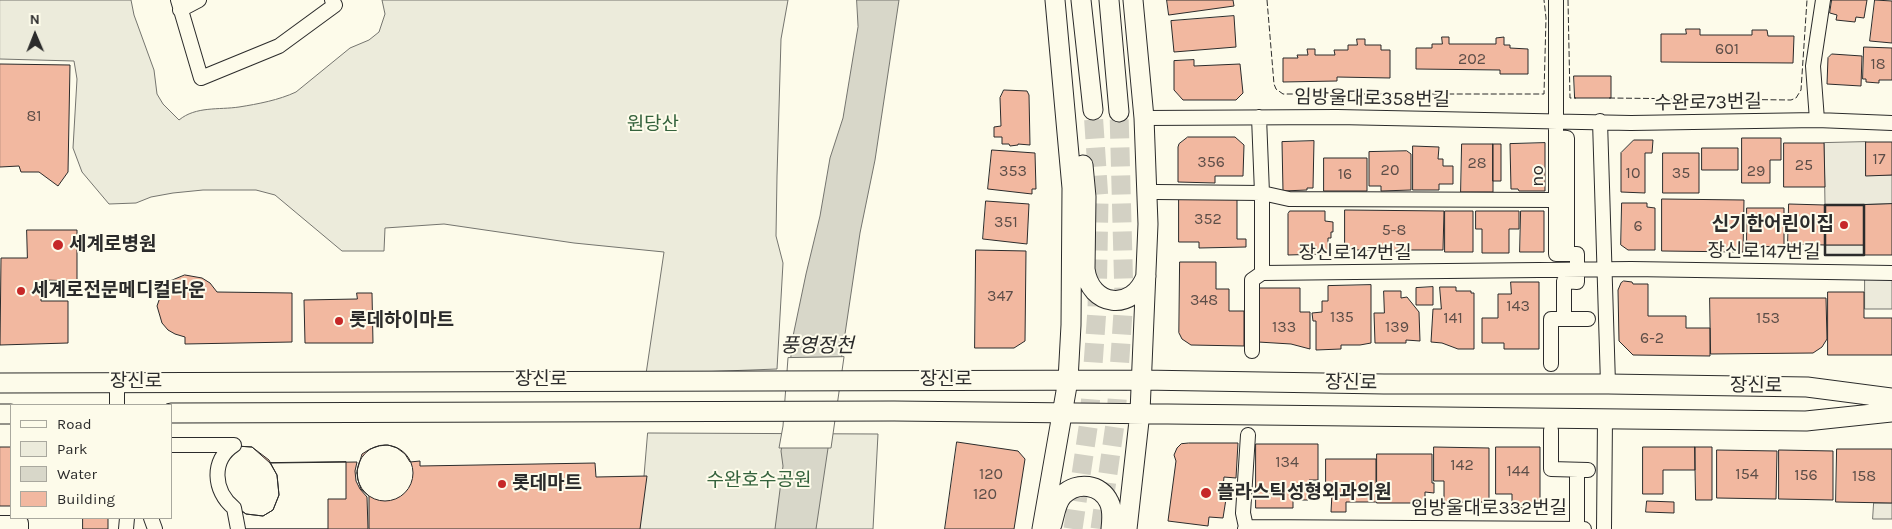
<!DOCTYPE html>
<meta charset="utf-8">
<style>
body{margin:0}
#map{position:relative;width:1892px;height:529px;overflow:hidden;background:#fdfbea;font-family:Karla,sans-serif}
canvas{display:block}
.legend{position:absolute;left:10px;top:404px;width:162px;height:115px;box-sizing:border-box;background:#fdfbea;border:1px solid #a9a89e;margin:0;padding:6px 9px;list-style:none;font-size:15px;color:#2b2b2b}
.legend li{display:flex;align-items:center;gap:10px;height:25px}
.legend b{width:25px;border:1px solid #a9a89e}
.north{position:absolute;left:10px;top:10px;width:50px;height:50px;-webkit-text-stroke:4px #fdfbea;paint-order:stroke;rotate:359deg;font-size:14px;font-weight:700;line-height:20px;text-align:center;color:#2b2b2b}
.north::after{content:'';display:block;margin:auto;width:18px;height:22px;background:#2b2b2b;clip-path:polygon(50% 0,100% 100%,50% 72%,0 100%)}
</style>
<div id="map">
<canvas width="1892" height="529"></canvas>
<ul class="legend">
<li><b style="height:6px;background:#fdfbea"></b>Road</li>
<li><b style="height:14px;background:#ecebdb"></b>Park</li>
<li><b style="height:14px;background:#d8d7c9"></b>Water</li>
<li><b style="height:14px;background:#f2b8a0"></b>Building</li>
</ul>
<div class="north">N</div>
</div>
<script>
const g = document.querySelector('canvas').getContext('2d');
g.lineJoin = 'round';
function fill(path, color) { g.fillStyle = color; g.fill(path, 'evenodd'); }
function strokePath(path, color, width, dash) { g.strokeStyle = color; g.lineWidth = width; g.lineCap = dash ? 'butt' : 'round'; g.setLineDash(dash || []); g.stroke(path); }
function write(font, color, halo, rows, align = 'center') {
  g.font = font + ' Karla,"Noto Sans KR",sans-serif'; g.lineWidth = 4; g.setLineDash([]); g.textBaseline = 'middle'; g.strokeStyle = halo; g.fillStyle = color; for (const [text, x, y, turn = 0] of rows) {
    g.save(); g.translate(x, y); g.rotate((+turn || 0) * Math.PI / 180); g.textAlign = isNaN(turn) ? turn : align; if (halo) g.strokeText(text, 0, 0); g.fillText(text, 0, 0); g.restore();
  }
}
const green = new Path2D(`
 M0 0H131L134 15 154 70 157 94 163 104 179 120C196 106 219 110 239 107 258 104 279 100 296 92L350 48 369 40 379 32 385 14 382 0H788L781 39 777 176 776 236 783 263 777 369 646 374 664 252 574 243 444 224 385 228 384 251H342L275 195 256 190H203L173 193 151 197 136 203 109 204 82 172 73 148 77 79 74 61 0 59Z
 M648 433 878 434 873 529H640Z`);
fill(green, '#ecebdb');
strokePath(green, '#74746e', 1);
const parking = new Path2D(`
 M1866 142V175H1892V204L1825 205 1824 143Z
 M1825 245H1864V255H1825Z
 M1865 279H1892V309H1865Z
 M1874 503H1892V519H1873Z`);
fill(parking, '#eceadb');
strokePath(parking, '#74746e', 1);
const water = new Path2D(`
 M857 0H899L875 160 860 233 816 529H775L783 466 781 451 786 426 792 341 806 274 820 216 830 158 843 118 858 27Z`);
fill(water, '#d8d7c9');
strokePath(water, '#74746e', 1);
const pier = new Path2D(`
 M844 357 831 448H779L783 426 788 358Z`);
fill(pier, '#fdfbea');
strokePath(pier, '#74746e', 1);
const building = new Path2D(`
 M1167 0H1233L1234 6 1169 15Z
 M1832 0H1867L1864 18 1856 17 1855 22 1836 20 1837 15 1830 13Z
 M1875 0 1892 1V43L1870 41Z
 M1234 16 1236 47 1174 52 1171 21Z
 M1686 29H1700V35H1752V30H1767L1768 36H1794L1793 63 1661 62V34H1686Z
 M1442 37H1449V44H1496V38L1504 37V45H1510V48L1528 49V74H1500V70L1416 69V48H1432V44H1442Z
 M1357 39H1365V45H1381V50H1390V78L1337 77V81L1283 82V58H1298L1297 55H1308L1307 49H1315V55H1335L1334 50H1348V45H1357Z
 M1864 47 1892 48V80H1879V83L1866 82V79H1863Z
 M1832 54 1862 56 1861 86 1827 84 1828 58Z
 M1194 60V66L1240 64 1243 93 1236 100H1183L1174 90V61Z
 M0 64 70 65 68 172 58 186 39 172H21L19 166 0 167Z
 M1574 76H1611V98H1575Z
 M1004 90 1027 91 1029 95 1030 145 1018 144V145L1010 146 1009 144H1002V137H994V127L1001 126 1000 98Z
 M1188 137H1235L1244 145 1243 176H1215V183L1178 182V147L1179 144Z
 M1742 138H1781V160H1770V183H1742Z
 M1634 140H1653L1652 153H1645V193L1621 192V153Z
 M1314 141 1313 188H1307V190L1283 191 1282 142Z
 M1866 142H1892V175L1866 176Z
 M1545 143V191H1519L1518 189H1511L1510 144Z
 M1784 143H1824L1825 187H1784Z
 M1462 144H1493V192H1461Z
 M1493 144H1501V181H1493Z
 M1413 146 1439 147 1438 159H1443V166H1453V184H1439V190H1413Z
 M1702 148H1738V170H1702Z
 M992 150 1035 153 1036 189H1032V194L988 189Z
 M1407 151 1411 154V190L1381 191V186H1369V152Z
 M1663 153H1699V193H1663Z
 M1324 158H1367V191H1324Z
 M1179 199H1237V239H1246V247L1199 248V242H1179Z
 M1662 199 1744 200 1743 252 1662 251Z
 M986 201 1029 204 1027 244 983 239Z
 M1622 203H1647V207L1655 208V250H1628L1621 245Z
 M1789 204 1825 205V245L1788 244Z
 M1892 204V255H1864V205Z
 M1825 205H1864V245H1825Z
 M1747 208H1784V247L1747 246Z
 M1345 210 1444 211 1443 250H1345Z
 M1290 211H1325V221L1333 222V232H1331V238H1328V251H1323V254L1288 255V214Z
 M1445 211H1473V252H1445Z
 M1476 211H1519V229H1509V253H1482V229H1476Z
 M1521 211H1544V252H1520Z
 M27 230H77V281L41 280V301H68V343L0 345 1 258H27Z
 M976 250 1026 251 1025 341 1014 348H975Z
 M1180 262H1216V289H1229V311H1244V346L1191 345 1182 339 1179 333Z
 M185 275 202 278 210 283 217 292 292 293V342L185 344V337L175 334 168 330 162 323 157 306 163 289 168 282Z
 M1624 281 1632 282 1633 284H1648V316H1686V328H1710V356L1633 355 1619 341 1618 290 1621 283Z
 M1511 282H1539V349H1504V343H1482V318H1498V294H1511Z
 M1371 285V343L1360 345H1341V349L1316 350V321H1313L1312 313 1322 312V301H1328V286Z
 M1433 287V305H1416V288Z
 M1440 287H1456V291H1471V293H1474V349H1458L1442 343 1431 342 1433 309H1441Z
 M1259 288H1300V312H1310V349L1291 344 1258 342Z
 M1384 291H1401V298L1407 297 1419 312 1420 341 1406 340V343H1375L1374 313H1384Z
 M1828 292H1864V318H1892V355H1828Z
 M357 293H372L373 343H305L304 300 357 299Z
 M1710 298H1826L1827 339 1822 347 1813 353 1711 354Z
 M957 442 1018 451 1025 459 1014 529H945Z
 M1189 443H1238L1236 478 1224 477 1222 498 1226 499 1223 518 1209 517 1208 526 1168 521 1176 461 1174 455 1177 448 1181 444Z
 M1256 444H1318V480H1309L1308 500H1293V508H1256Z
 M357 473a28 28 0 1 1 56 0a28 28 0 1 1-56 0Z
 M388 445 397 448 405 454 410 462 420 461V466L595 463 596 477 647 476 640 529H369V496L361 489 358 480 357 471 362 454 370 449 379 446Z
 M236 446 252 447 270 463 357 462 355 471 356 481 360 489 367 497 368 529H236L218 466Z
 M236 446 252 447 269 460 277 475 279 495 273 510 263 516 246 514 229 502 218 466Z
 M0 447H11V506H0Z
 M1434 447 1489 448V502H1444V481H1434Z
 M1496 447H1540V508H1512V494H1496Z
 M1643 447H1695V470H1663V494H1643Z
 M1695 447H1712V500H1696Z
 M1837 449H1892V503L1836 502Z
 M1717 450 1777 451 1776 499 1717 498Z
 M1779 450 1833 451V500L1779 499Z
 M1377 454H1432V483H1434V493L1425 492V514H1417V503H1377Z
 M1326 459H1376V502H1346V512H1331L1332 493H1326Z
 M346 462V499H328V529H244L242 511 246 514 263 516 273 510 279 495 277 475 270 463Z
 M1647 501 1674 502V513L1646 512Z
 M83 518H108V529H83Z`);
fill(building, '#f2b8a0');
strokePath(building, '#2b2b2b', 1);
strokePath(new Path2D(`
 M1073 529 1089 421 1097 309 1099 200 1093 110
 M1100 529 1116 417 1124 297 1119 112`), '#d3d1c4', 19, [19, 9]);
const street = new Path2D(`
 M178 0 201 78 279 46 335 5 332 0
 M1556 0V254H1577V282L1564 281V319
 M180 10 199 0
 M1259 117 1262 193V273L1631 269 1892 273
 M1144 118 1337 117 1631 123 1817 120 1892 123
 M1817 120 1813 66 1823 0
 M1600 121 1608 384
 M1557 137 1567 138V254
 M1156 192 1262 193 1289 199 1556 200
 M1252 351V280L1262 273
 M1551 364V319H1588
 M117 405V382
 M1551 430V469L1588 470
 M171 445H234C211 460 213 491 234 508L238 529
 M151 518 155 529
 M0 523H21V529
 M1246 527 1243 513 1248 435
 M126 529 127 518
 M1245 529 1246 527 1584 529
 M1577 529V470
 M1604 529 1605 418`);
const secondary = new Path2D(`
 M1081 0 1093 110
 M1109 0 1119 112
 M1083 165 1086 197 1085 269C1090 307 1133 312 1146 276
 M0 383 1142 380 1384 384H1608L1807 387 1892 398
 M171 413 894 411 1806 421 1892 412
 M0 414H11
 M1052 524C1055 514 1056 502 1063 495 1077 481 1101 484 1109 502 1113 510 1112 520 1111 529
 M1042 529 1068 380 1071 325 1072 188 1055 0
 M1127 529 1140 412 1148 224 1144 118 1133 0`);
strokePath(street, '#2b2b2b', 16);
strokePath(secondary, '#2b2b2b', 21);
strokePath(street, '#fdfbea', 14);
strokePath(secondary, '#fdfbea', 19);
strokePath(new Path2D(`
 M1267 0 1274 84 1276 89 1283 94H1544L1546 18 1544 0
 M1568 0 1570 98H1576
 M1609 98 1791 100 1796 98 1801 90 1807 0`), '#2b2b2b', 1, [6, 2.5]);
strokePath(new Path2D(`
 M1825 205H1864V255H1825Z`), '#2b2b2b', 2.5);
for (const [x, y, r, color] of [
 [1844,225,5,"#c62828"],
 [58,245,6,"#c62828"],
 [21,291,5,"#c62828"],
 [339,321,5,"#c62828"],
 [502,484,5,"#c62828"],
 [1206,493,6,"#c62828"]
]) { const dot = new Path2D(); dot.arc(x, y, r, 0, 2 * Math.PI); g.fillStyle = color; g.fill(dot); strokePath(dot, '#fdfbea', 2); }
write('16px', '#5d4e48', null, [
 ["601",1727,49],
 ["202",1472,59],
 ["18",1878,64],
 ["81",34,116],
 ["17",1879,159],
 ["356",1211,162],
 ["28",1477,163],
 ["25",1804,165],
 ["20",1390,170],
 ["353",1013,171],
 ["29",1756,171],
 ["10",1633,173],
 ["35",1681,173],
 ["16",1345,174],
 ["352",1208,219],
 ["351",1006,222],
 ["6",1638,226],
 ["5-8",1394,230],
 ["347",1000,296],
 ["348",1204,300],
 ["143",1518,306],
 ["135",1342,317],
 ["141",1453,318],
 ["153",1768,318],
 ["133",1284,327],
 ["139",1397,327],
 ["6-2",1652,338],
 ["134",1287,462],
 ["142",1462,465],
 ["144",1518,471],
 ["120",991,474],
 ["154",1747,474],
 ["156",1806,475],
 ["158",1864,476],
 ["120",985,494]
]);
write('19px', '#2b2b2b', '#fdfbea', [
 ["임방울대로358번길",1372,99,1],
 ["수완로73번길",1708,103,-1],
 ["no",1538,176,-90],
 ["장신로147번길",1764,252,1],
 ["장신로147번길",1355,254],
 ["장신로",541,380],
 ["장신로",946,380],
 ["장신로",136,382],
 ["장신로",1351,383,1],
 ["장신로",1756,386,1],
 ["임방울대로332번길",1489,509]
]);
write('19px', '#34623c', '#fdfbea', [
 ["원당산",653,125],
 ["수완호수공원",759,481]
]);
write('bold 19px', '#2b2b2b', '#fdfbea', [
 ["신기한어린이집",1834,225,"right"],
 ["세계로병원",69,245],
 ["세계로전문메디컬타운",31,291],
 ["롯데하이마트",349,321],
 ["롯데마트",512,484],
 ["플라스틱성형외과의원",1217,493]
], 'left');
write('italic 20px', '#2b2b2b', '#fdfbea', [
 ["풍영정천",817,346]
]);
</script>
